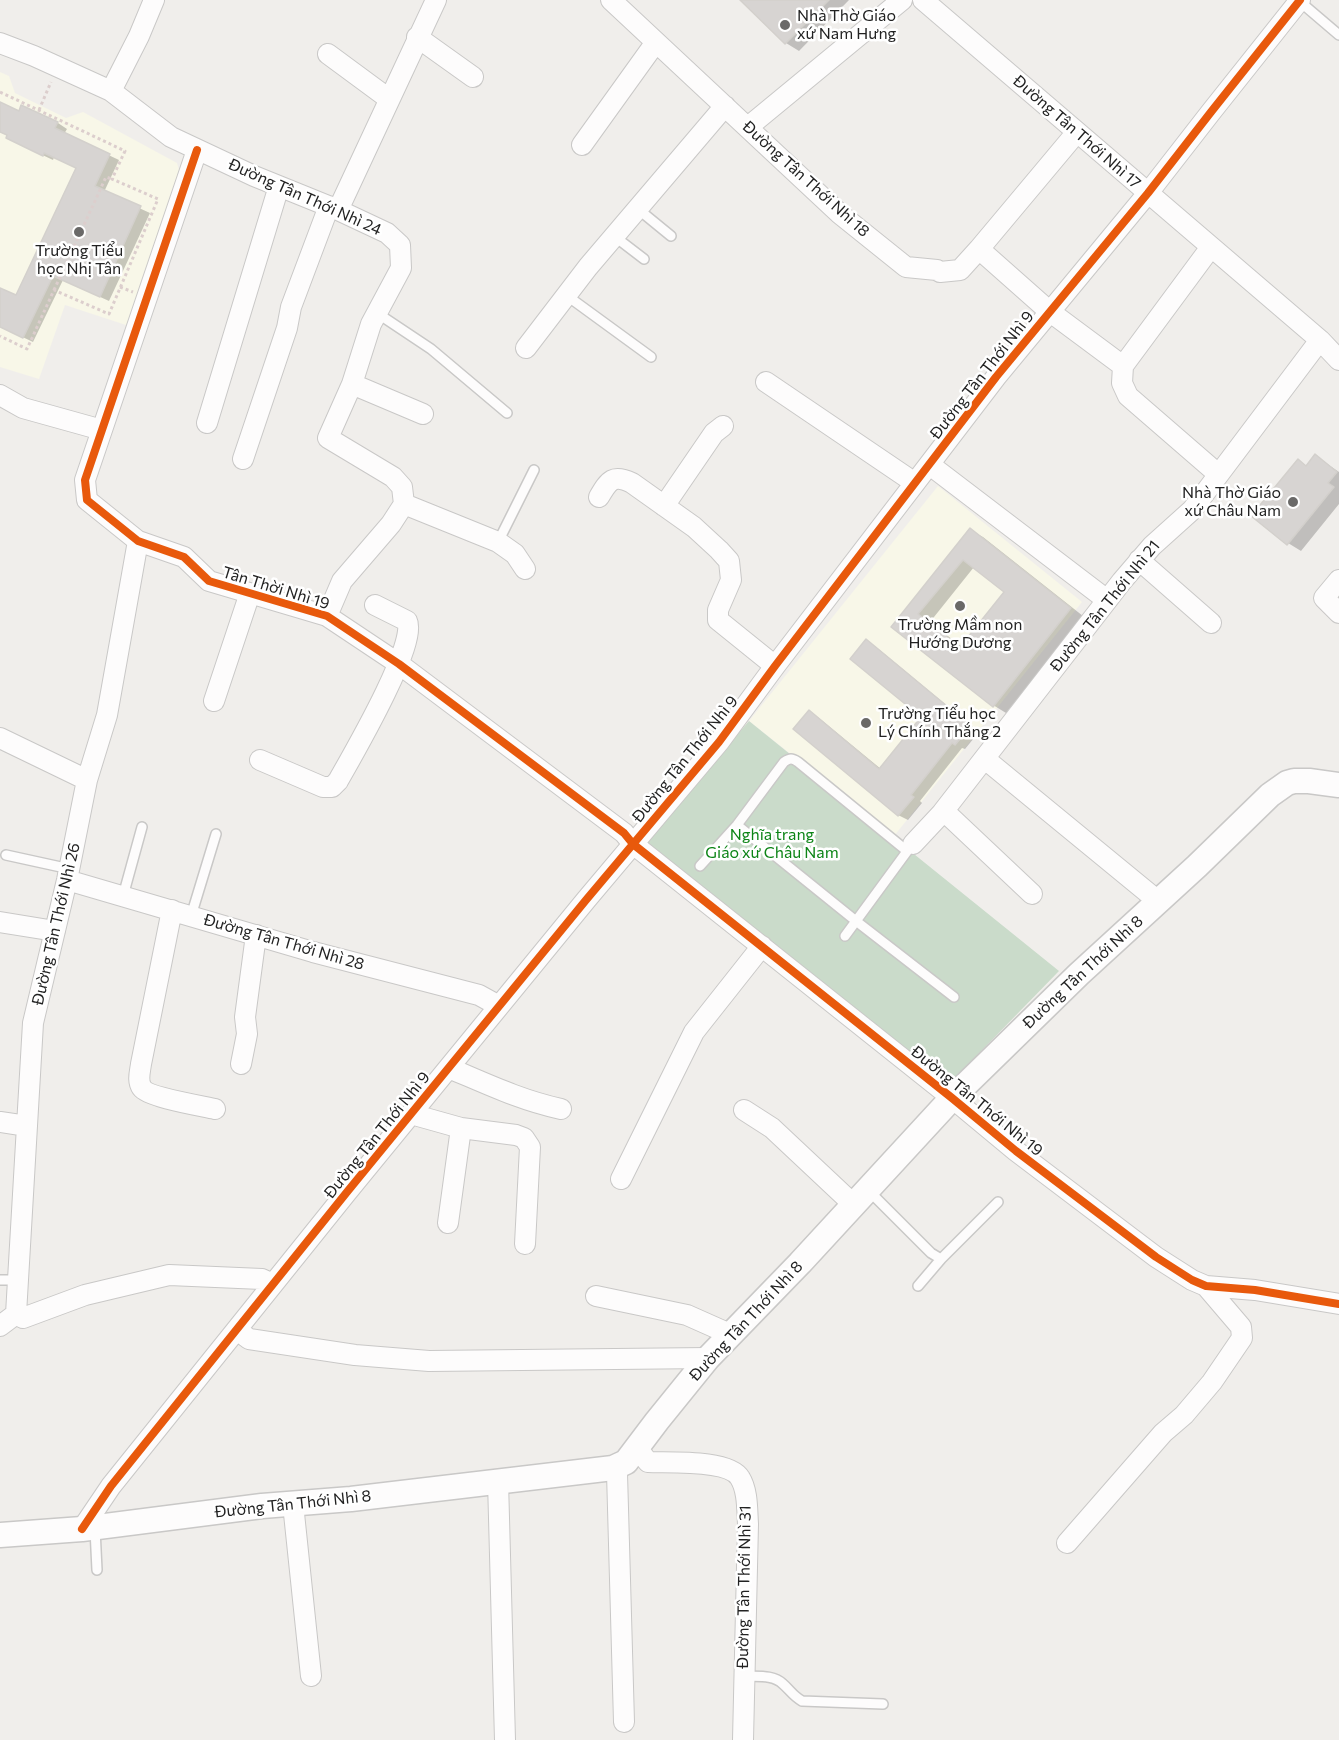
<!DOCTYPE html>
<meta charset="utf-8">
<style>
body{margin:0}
canvas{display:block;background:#f0eeeb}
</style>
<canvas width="1339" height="1740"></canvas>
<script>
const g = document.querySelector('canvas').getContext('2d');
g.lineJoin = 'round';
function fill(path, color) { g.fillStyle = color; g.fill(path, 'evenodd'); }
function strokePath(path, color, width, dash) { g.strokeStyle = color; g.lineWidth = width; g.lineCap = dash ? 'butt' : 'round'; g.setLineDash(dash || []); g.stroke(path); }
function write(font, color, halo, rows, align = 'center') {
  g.font = font + ' Commissioner,sans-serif'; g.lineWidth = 5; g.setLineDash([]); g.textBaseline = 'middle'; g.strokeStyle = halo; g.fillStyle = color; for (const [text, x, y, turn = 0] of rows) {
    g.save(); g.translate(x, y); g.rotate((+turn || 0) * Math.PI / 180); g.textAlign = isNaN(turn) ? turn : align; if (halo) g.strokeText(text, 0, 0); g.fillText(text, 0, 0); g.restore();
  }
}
fill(new Path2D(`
 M0 72 9 76 15 93 66 118 83 112 177 163 179 170 129 326 65 305 39 379 0 367Z
 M938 486 1082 602 894 836 749 721Z`), '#f8f7e8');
fill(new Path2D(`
 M749 721 1059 971 948 1085 640 847Z`), '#cadbca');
fill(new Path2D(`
 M752 0H849L799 51 786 43 747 5Z
 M0 103 19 113 22 107 58 123 67 129 64 134 119 160 104 192 150 213 109 301 63 280 33 342 12 332 0 318V289L17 297 78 168 54 157 53 160 17 143 9 136 0 132Z
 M1316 456 1339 472V504L1301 551 1288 543 1298 461 1307 467Z
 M970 530 983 537 1083 616 1006 713 993 705 893 627ZM974 567 1006 592 962 647 930 622Z
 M866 641 876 647 979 732 965 749 962 748 920 801 922 803 908 820 898 815 809 712 819 718 881 769 923 717Z`), '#0003');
const building = new Path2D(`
 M740 0H829L785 44Z
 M0 102 19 111 21 105 58 122 55 128 110 154 95 186 141 206 100 297 53 276 23 338 0 327V288L16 295 76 168 44 153 43 156 6 138 7 135 0 132Z
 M1315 454 1337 472 1328 483 1334 487 1287 545 1251 516 1298 459 1306 466Z
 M970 528 1071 608 993 707 891 627ZM963 560 1004 592 960 647 918 614Z
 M866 639 971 726 955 745 952 743 911 795 914 797 898 816 793 729 809 710 879 769 921 717 850 659Z`);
fill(building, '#d7d4d2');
strokePath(building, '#d3d0cc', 1.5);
const service = new Path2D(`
 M1298 0 1339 35
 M638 209 671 236
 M614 236 644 259
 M566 295 651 357
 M377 313 431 349 507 413
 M498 542 534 470
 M737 825 856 921 954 997
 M6 855 70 869
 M700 866 737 825 784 762C790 758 792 758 798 762L907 851
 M123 896 142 827
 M191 916 216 834
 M845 936 911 846
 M868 1190 931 1253 941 1259 998 1202
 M0 1280H18
 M918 1286 941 1259
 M95 1529 97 1570
 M744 1676C756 1677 773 1674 783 1684 790 1690 793 1696 802 1701L883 1704`);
const minor = new Path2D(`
 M611 0 840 214 906 267 937 270 940 272 960 270 979 249 1049 311 1123 366
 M923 0 1320 340 1339 360
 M417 37 473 77
 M0 43 34 56 111 91 171 137 254 176 338 210 387 233 400 245 401 268 371 324 352 384 328 438 393 477 402 487 404 504 391 524 342 581 327 616
 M328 54 389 99
 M111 91 139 36 154 0
 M748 127 902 0
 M582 145 656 42
 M197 150 85 480 87 500 138 541 184 557 209 581 327 616 399 664 624 833 633 844 952 1098 1016 1151 1156 1257 1192 1280 1206 1286 1255 1290 1339 1304
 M338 210 436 0
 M979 249 1077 132
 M526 348 588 267 725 106
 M1123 366 1122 383 1128 396 1218 474
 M1123 366 1211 247
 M766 382 915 483
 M352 384 423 414
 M0 395 23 408 102 430
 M207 423 279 186
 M243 459 287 328 291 307 329 206
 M930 465 1107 600
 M599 497C609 480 613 474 632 483L694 527 719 550 729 561 731 580 718 610V620L775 666
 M404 504 498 542 515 554 525 569
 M664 506 714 433 723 426
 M1139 560 1211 623
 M1339 580 1324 598 1339 613
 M214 701 250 593
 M0 738 87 780
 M985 759 1158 901
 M260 760 323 787H332L338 781C352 756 418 643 407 621L375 605
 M944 811 1032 894
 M913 844 942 813 1122 581 1152 546 1192 510 1320 340
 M67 880 313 952 479 995 499 1006
 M172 910 141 1064C140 1072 137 1081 142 1088 148 1097 202 1106 215 1109
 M0 922 55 931
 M241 1064 247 1034 245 1017 256 935
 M449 1068C487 1084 520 1100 561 1109
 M744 1110 772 1128 854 1205
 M411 1114 461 1128 516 1135 524 1138 530 1147 525 1244
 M0 1122 27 1126
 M621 1179 694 1032 762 946
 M448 1223 461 1128
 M596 1296 687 1315 732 1335
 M16 1314 33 1023 67 880 87 780 107 715 138 541
 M16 1314 23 1318 85 1295 169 1275 262 1279 273 1284
 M0 1326 16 1314
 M237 1330 249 1339 355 1355 429 1361 708 1358
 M637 1448 648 1462C668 1463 729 1459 740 1478 748 1491 747 1510 748 1524L743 1740
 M614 1468 617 1473 624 1722
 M498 1481 505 1740
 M293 1504 311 1676
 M82 1529 111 1486 347 1192 586 900 719 742 775 666 996 377 1148 193 1211 112 1300 0
 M1067 1543 1163 1433 1184 1415 1212 1382 1242 1338 1241 1327 1206 1286`);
const tertiary = new Path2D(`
 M0 1535 82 1529 262 1506 351 1499 613 1468 626 1462 657 1421 708 1358 800 1263 952 1098 1079 974 1197 866 1270 795 1287 783 1294 781H1309L1339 785`);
strokePath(service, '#c9c8c7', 12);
strokePath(minor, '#c9c8c7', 22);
strokePath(tertiary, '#c9c8c7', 27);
strokePath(new Path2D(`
 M0 92 125 151 112 179 158 199 109 314 54 290 27 349 0 336
 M39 110 51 82
 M120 287 133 292
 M54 290 106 177 112 179`), '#dccecd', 3, [3, 3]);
strokePath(service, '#fdfcfc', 9);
strokePath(minor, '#fdfcfc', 20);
strokePath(tertiary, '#fdfcfc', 24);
strokePath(new Path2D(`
 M197 150 85 480 87 500 138 541 184 557 209 581 327 616 399 664 624 833 633 844 952 1098 1016 1151 1156 1257 1192 1280 1206 1286 1255 1290 1339 1304
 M82 1529 111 1486 347 1192 586 900 719 742 775 666 996 377 1148 193 1211 112 1300 0`), '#e8590c', 8);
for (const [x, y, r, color] of [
 [785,25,6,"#6a6968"],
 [79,232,6,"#6a6968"],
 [1293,502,6,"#6a6968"],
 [960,606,6,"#6a6968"],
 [866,723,6,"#6a6968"]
]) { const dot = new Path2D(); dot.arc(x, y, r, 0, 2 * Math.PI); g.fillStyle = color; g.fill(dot); strokePath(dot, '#fff', 2); }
write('16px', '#222', '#fff', [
 ["Nhà Thờ Giáo",797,16],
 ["xứ Nam Hưng",797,34],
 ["Trường Tiểu",79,251,"center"],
 ["học Nhị Tân",79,269,"center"],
 ["Nhà Thờ Giáo",1281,493,"right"],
 ["xứ Châu Nam",1281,511,"right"],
 ["Trường Mầm non",960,625,"center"],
 ["Hướng Dương",960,643,"center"],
 ["Trường Tiểu học",878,714],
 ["Lý Chính Thắng 2",878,732]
], 'left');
write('16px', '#222', '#fff', [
 ["Đường Tân Thới Nhì 17",1077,132,41],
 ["Đường Tân Thới Nhì 18",806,179,42],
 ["Đường Tân Thới Nhì 24",305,197,24],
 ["Đường Tân Thới Nhì 9",982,375,-52],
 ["Tân Thời Nhì 19",276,588,17],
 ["Đường Tân Thới Nhì 21",1105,606,-51],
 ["Đường Tân Thới Nhì 9",685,759,-51],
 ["Đường Tân Thới Nhì 26",56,924,-77],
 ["Đường Tân Thới Nhì 28",284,942,16],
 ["Đường Tân Thới Nhì 8",1083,972,-43],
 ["Đường Tân Thới Nhì 19",977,1101,39],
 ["Đường Tân Thới Nhì 9",377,1135,-51],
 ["Đường Tân Thới Nhì 8",746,1321,-47],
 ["Đường Tân Thới Nhì 8",293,1504,-6],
 ["Đường Tân Thới Nhì 31",744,1587,-89]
]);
write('16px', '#0c8416', '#fff', [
 ["Nghĩa trang",772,835],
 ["Giáo xứ Châu Nam",772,853]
]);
</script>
